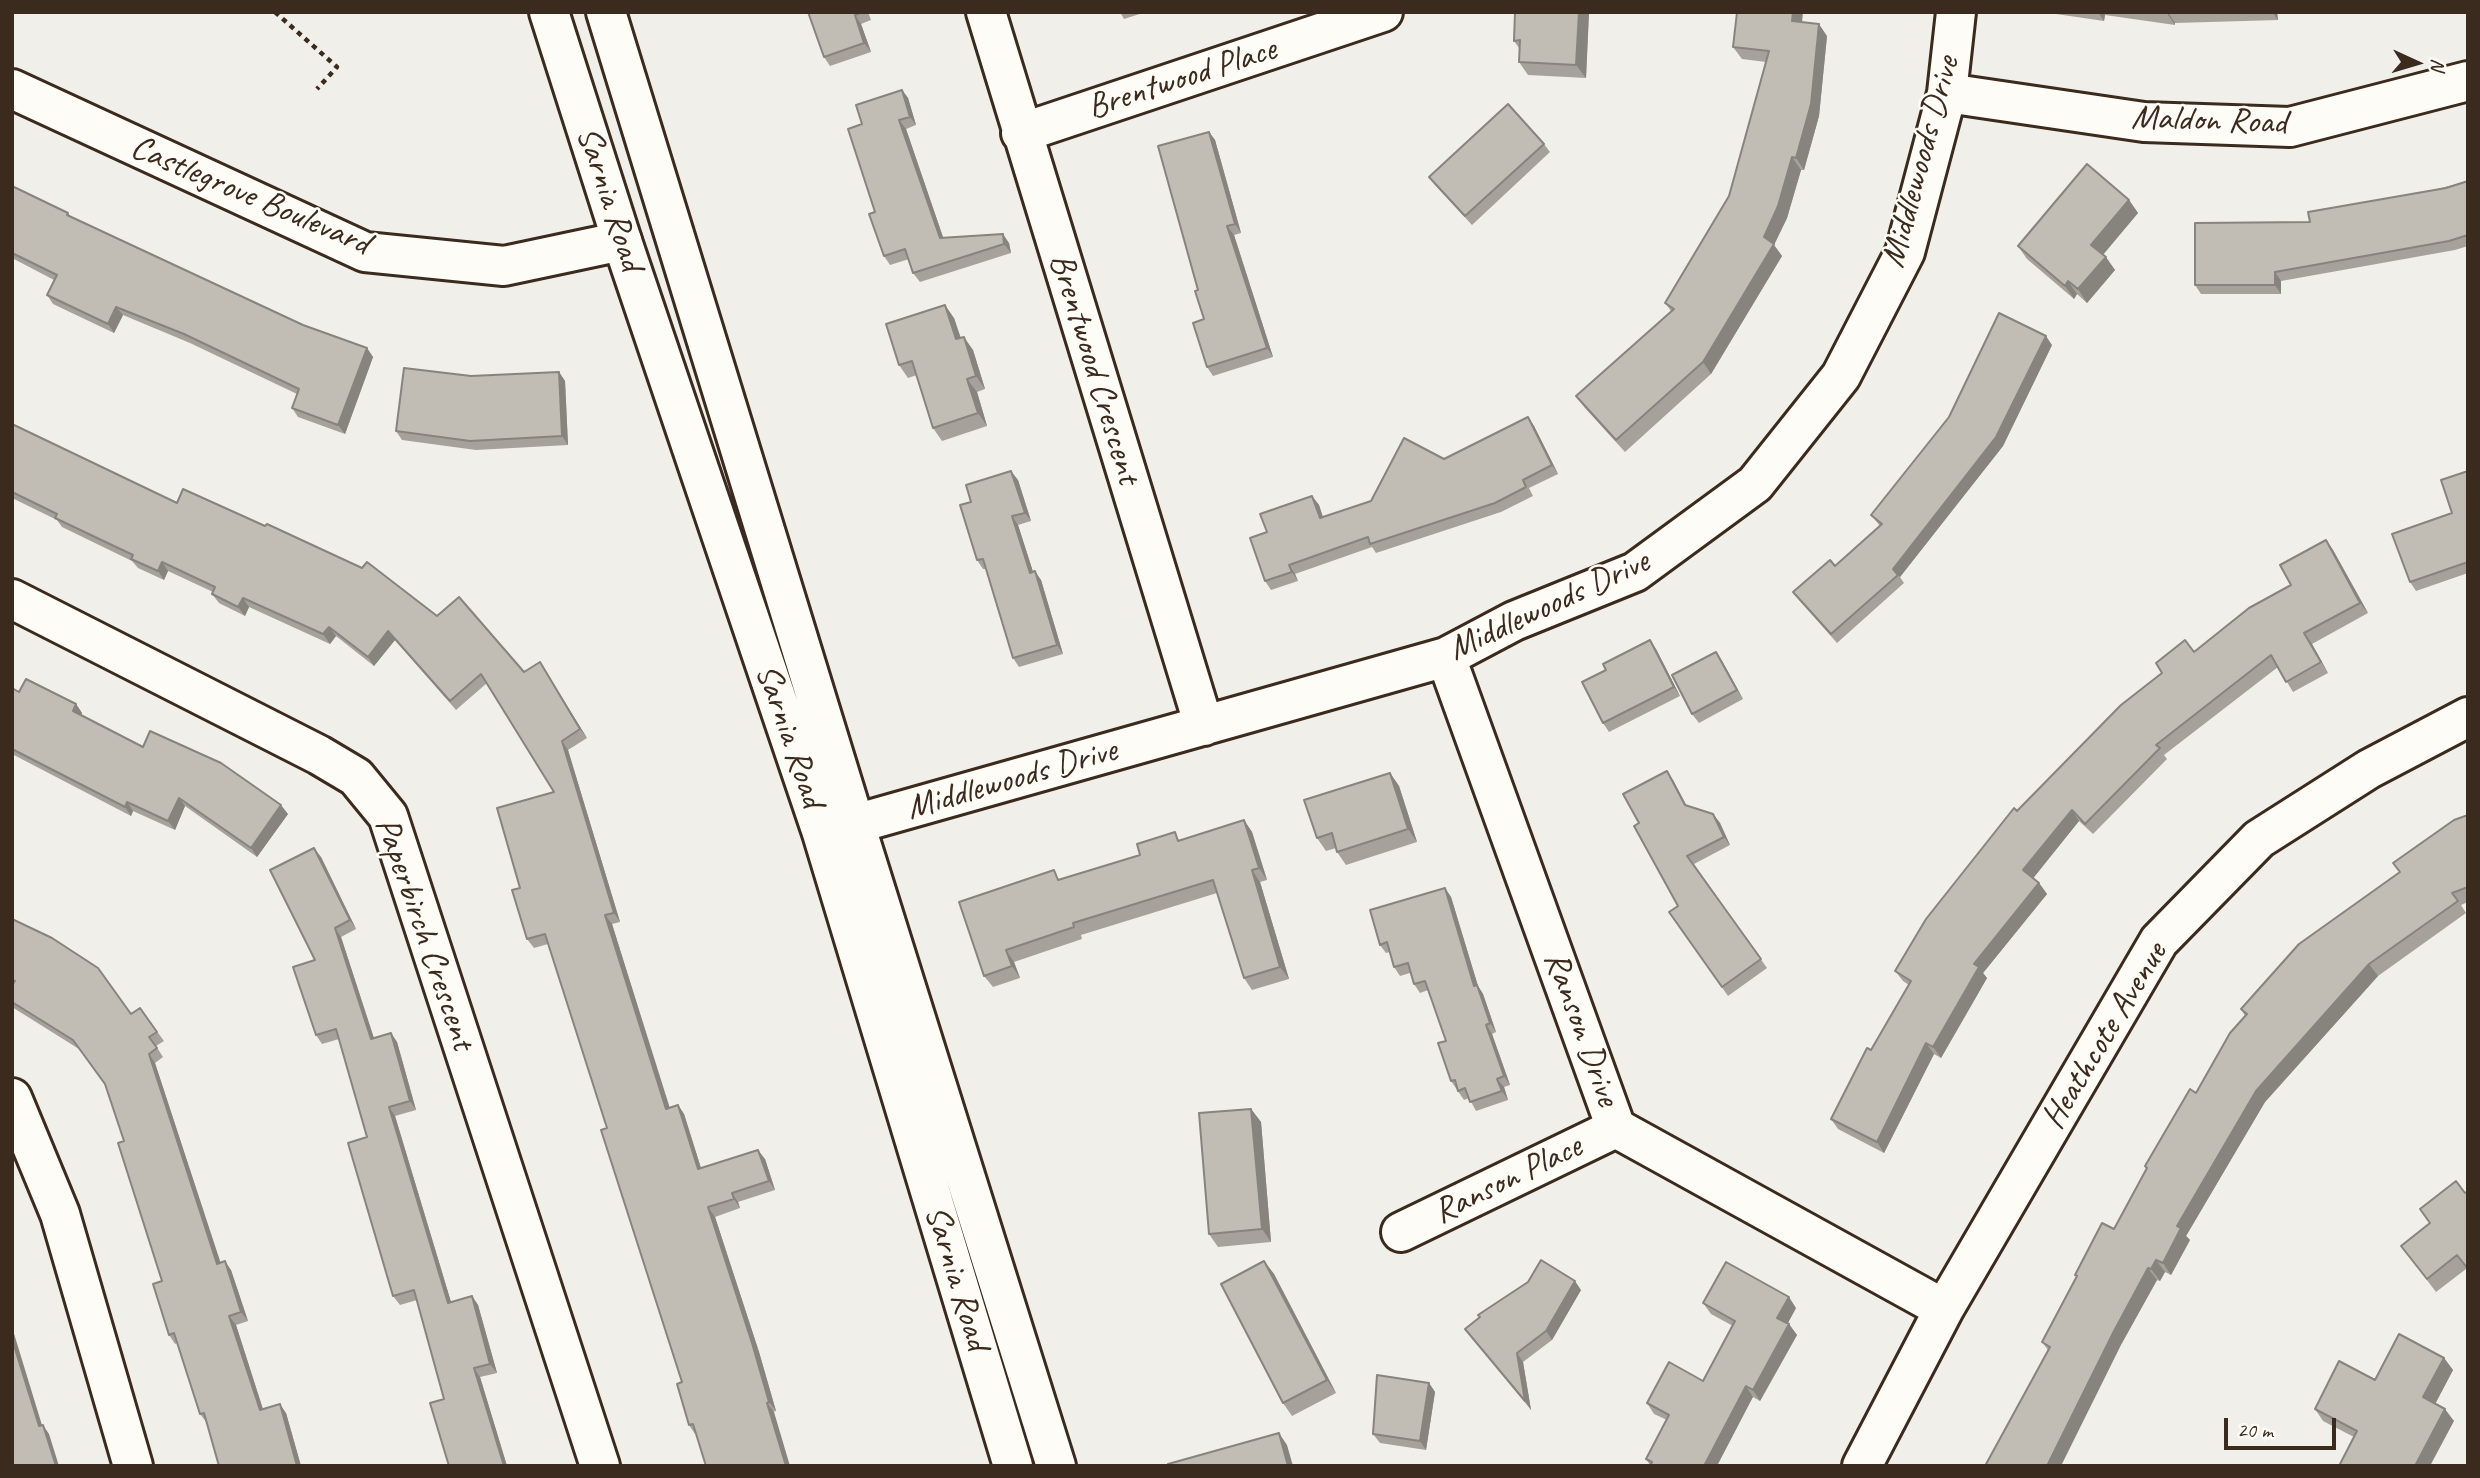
<!DOCTYPE html>
<style>
body{margin:0}
#map{position:relative;width:2480px;height:1478px;overflow:hidden;background:#f1efea;font-family:Caveat,sans-serif}
canvas{display:block}
.frame{position:absolute;inset:0;border:14px solid #3b2a1e;pointer-events:none}
.north{position:absolute;left:2382px;top:28px;width:70px;height:70px;-webkit-text-stroke:5px #fdfcf7;paint-order:stroke;rotate:94deg;font-size:19px;font-weight:700;line-height:28px;text-align:center;color:#3b2a1e}
.north::after{content:'';display:block;margin:auto;width:24px;height:32px;background:#3b2a1e;clip-path:polygon(50% 0,100% 100%,50% 72%,0 100%)}
.scale{position:absolute;left:2224px;top:1418px;width:112px;height:32px;box-sizing:border-box;border:4px solid #3b2a1e;border-top:0;padding-left:9px;font-size:21px;line-height:24px;white-space:nowrap;color:#3b2a1e;-webkit-text-stroke:5px #fdfcf7;paint-order:stroke}
</style>
<div id="map">
<canvas width="2480" height="1478"></canvas>
<div class="frame"></div>
<div class="north">N</div>
<div class="scale">20 m</div>
</div>
<script>
const g = document.querySelector('canvas').getContext('2d');
g.lineJoin = 'round';
function strokePath(path, color, width, dash) { g.strokeStyle = color; g.lineWidth = width; g.lineCap = dash ? 'butt' : 'round'; g.setLineDash(dash || []); g.stroke(path); }
function fill(path, color) { g.fillStyle = color; g.fill(path, 'evenodd'); }
function write(font, color, halo, rows, align = 'center') {
  g.font = font + ' Caveat,sans-serif'; g.lineWidth = 5; g.setLineDash([]); g.textBaseline = 'middle'; g.strokeStyle = halo; g.fillStyle = color; for (const [text, x, y, turn = 0] of rows) {
    g.save(); g.translate(x, y); g.rotate((+turn || 0) * Math.PI / 180); g.textAlign = isNaN(turn) ? turn : align; if (halo) g.strokeText(text, 0, 0); g.fillText(text, 0, 0); g.restore();
  }
}
const minor = new Path2D(`
 M986 12 1204 726
 M12 89 365 252 504 266 622 241
 M1947 93 2144 122 2290 127 2468 81
 M1021 133 1383 12
 M12 599 319 755 356 777 388 816 600 1466
 M1446 657 1616 1128 1944 1309
 M823 833 1446 657 1514 621 1635 572 1755 484 1841 376 1905 252 1947 93 1956 12
 M12 1098 60 1214 133 1466
 M1401 1232 1616 1128
 M1862 1466 1944 1309 2159 941 2259 839 2369 769 2468 717`);
const major = new Path2D(`
 M549 12 622 241 822 833 1013 1466
 M606 12 855 824 1056 1466`);
strokePath(minor, '#3b2a1e', 44);
strokePath(major, '#3b2a1e', 44);
strokePath(new Path2D(`
 M275 12 337 67 317 89`), '#3b2a1e', 4.5, [5, 5]);
strokePath(minor, '#fdfcf7', 38);
strokePath(major, '#fdfcf7', 38);
fill(new Path2D(`
 M808 12H868L871 20 861 24 871 52 830 66 824 57Z
 M1120 12H1146L1124 19Z
 M1589 12 1586 78 1528 75 1519 62V48L1514 41Z
 M2055 12H2277L2278 20 2175 23V25L2105 15 2104 21 2056 14Z
 M1802 22 1827 36 1819 116 1804 170H1801L1787 218 1774 245 1782 256 1711 374 1625 452 1585 408 1576 396 1671 311 1665 303 1729 196 1766 62 1742 59 1733 47Z
 M902 90 908 98 916 125 906 129 943 237 1009 243 1011 253 920 282 913 273 909 259 890 265 884 256 862 124Z
 M1209 132 1215 140 1241 233 1234 235 1273 357 1213 376 1207 367 1204 319 1198 290Z
 M1544 144 1550 152 1472 225 1435 185 1429 177Z
 M2468 181V246L2455 250 2281 281V294H2201L2195 285 2310 222Z
 M12 186 68 213 71 217 303 325 367 348 373 357 345 434 298 417 292 408 297 394 190 343 123 315 114 333 53 304 47 295 54 280 12 258Z
 M2129 200 2138 213 2103 255 2115 270 2087 303 2077 294 2074 299 2027 259 2018 246Z
 M954 318 961 338 973 350 985 389 977 392 987 426 942 441 933 428 917 375 908 378 899 365Z
 M2052 345 2003 446 1900 577 1904 583 1837 643 1800 601 1793 592 1835 566 1880 526 1871 515Z
 M559 372 565 381 568 445 476 450 402 440 396 431 471 376Z
 M1528 417 1534 426 1558 474 1529 488 1533 496 1501 512 1376 553 1372 547 1295 574 1298 581 1271 590 1265 581 1267 532 1312 496 1319 505 1323 517 1371 501 1444 459Z
 M12 424 177 503 437 616 524 672 540 662 587 738 568 750 620 922 612 924 669 1108 678 1105 684 1114 701 1168 765 1159 775 1190 738 1202 740 1208 715 1217 759 1352 776 1411 695 1434 689 1425 682 1382 607 1128 548 944 534 948 527 939 520 888 554 792 487 683 456 710 395 640 374 666 336 636 330 644 249 607 245 616 219 603 212 594 213 592 168 571 164 580 138 568 132 561 62 527 57 520 12 498Z
 M2468 471V573L2416 591 2410 582 2452 513Z
 M1018 480 1031 521 1018 525 1033 572 1041 580 1063 654 1019 667 1013 658 986 569H983L977 560 971 502Z
 M2326 540 2333 550 2368 613 2312 644 2328 673 2293 692 2278 667 2164 755 2167 759 2093 834 2079 821 2033 878 2039 883 2047 894 1983 973 1987 978 1941 1058 1934 1054 1884 1153 1838 1129 1831 1119 1909 985 1903 981 1895 971 2017 811 2194 652 2291 585Z
 M1656 649 1680 696 1609 732 1603 723Z
 M1716 652 1722 661 1743 699 1699 723 1692 714Z
 M12 688 19 692 76 704 82 713 81 715 143 747 288 814 257 857 185 806 175 830 133 811 131 816 12 754Z
 M1390 773 1399 786 1417 842 1346 865 1337 852 1336 848 1326 851 1317 838Z
 M1673 780 1686 806 1713 814 1720 823 1730 845 1694 864 1767 968 1728 996 1669 912 1678 906 1639 823Z
 M2468 815V902L2461 905 2466 913 2378 976 2265 1102 2186 1236 2190 1240 2171 1275 2165 1272 2160 1281 2157 1280 2122 1343 2048 1350 2042 1342 2077 1277 2075 1275 2114 1229 2146 1169 2145 1166 2196 1093 2245 1016 2241 1009Z
 M1244 820 1252 832 1267 880 1260 882 1289 979 1252 990 1244 978 1217 893 1081 935 1082 939 1014 962 1020 978 993 987 984 976 1061 879 1140 855 1181 840Z
 M321 857 356 929 341 937 374 1038 391 1033 397 1042 416 1110 395 1116 451 1302 472 1296 478 1305 497 1373 480 1377 507 1466H449L444 1399 417 1300 400 1305 393 1296 367 1137 339 1039 322 1044 316 1035 315 960Z
 M1445 888 1451 897 1478 986 1483 994 1496 1032 1492 1034 1510 1085 1504 1087 1508 1100 1476 1111 1469 1098 1464 1100 1451 1081 1446 1041 1428 990 1420 993 1414 984 1410 973 1400 976 1394 967 1390 952 1386 953 1380 945Z
 M12 919 131 1014 140 1008 164 1041 156 1046 163 1057 155 1063 220 1263 231 1270 248 1321 236 1325 263 1409 286 1413 301 1466H219L207 1423 200 1414 177 1343 175 1344 169 1335 162 1281 124 1141 105 1085 79 1049 12 1007Z
 M1251 1109 1261 1122 1271 1242 1218 1247 1209 1234Z
 M2468 1191V1271L2466 1269 2436 1292 2401 1246 2430 1223 2420 1209 2465 1193Z
 M1264 1261 1274 1274 1336 1393 1292 1416 1283 1403Z
 M1581 1290 1552 1340 1523 1362 1531 1410 1465 1329Z
 M1703 1303 1796 1308 1788 1323 1797 1335 1760 1401 1753 1397 1650 1465 1646 1459 1667 1420 1654 1414 1647 1403 1703 1381 1733 1326 1711 1314Z
 M2444 1358 2453 1370 2435 1404 2454 1421 2354 1437 2323 1421 2315 1409 2375 1380Z
 M1429 1383 1435 1392 1426 1450 1380 1443 1373 1434Z`), '#a6a29b');
fill(new Path2D(`
 M1579 12H1589L1586 78 1576 65Z
 M1793 12H1803L1801 33 1792 21Z
 M2098 12H2103L2105 15 2104 21Z
 M2166 12H2168L2175 23V25Z
 M2272 12H2277L2278 20Z
 M855 15 861 24 871 52 864 43Z
 M1819 24 1827 36 1819 116 1804 170 1796 158Z
 M902 90 908 98 916 125 910 117Z
 M899 120 906 129 946 246 940 238Z
 M1209 132 1215 140 1241 233 1235 224Z
 M1792 157 1801 170 1787 218 1774 245 1782 256 1711 374 1703 362 1764 237Z
 M2129 200 2138 213 2100 258 2091 245Z
 M1227 226 1234 235 1273 357 1267 348Z
 M1003 234 1009 243 1011 253 1004 244Z
 M2106 257 2115 270 2087 303 2078 289Z
 M2275 272 2281 281V294L2275 285Z
 M2068 281 2077 294 2074 299 2065 286Z
 M945 305 954 318 965 352 956 339Z
 M116 307 123 315 114 333 108 324Z
 M2046 336 2052 345 2003 446 1900 577 1893 569Z
 M964 337 973 350 985 389 976 376Z
 M367 348 373 357 345 434 338 425Z
 M559 372 565 381 568 445 562 436Z
 M967 379 977 392 987 426 978 413Z
 M1528 417 1534 426 1558 474 1552 465Z
 M1011 471 1018 480 1031 521 1025 513Z
 M1312 496 1319 505 1326 527 1320 518Z
 M1012 516 1018 525 1036 581 1030 573Z
 M2326 540 2333 550 2368 613 2360 603Z
 M162 562 168 571 164 580 158 571Z
 M1289 565 1295 574 1298 581 1292 572Z
 M1035 571 1041 580 1063 654 1057 645Z
 M243 598 249 607 245 616 238 607Z
 M329 627 336 636 330 644 323 634Z
 M388 631 395 640 374 666 368 657Z
 M2304 633 2312 644 2328 673 2321 662Z
 M1650 640 1656 649 1680 696 1674 687Z
 M1716 652 1722 661 1743 699 1737 690Z
 M540 662 546 672 587 738 580 729Z
 M76 704 82 713 79 720 73 711Z
 M562 741 568 750 620 922 614 913Z
 M1667 771 1673 780 1691 814 1685 805Z
 M1390 773 1399 786 1417 842 1408 829Z
 M179 798 185 806 175 830 168 821Z
 M127 802 133 811 131 816 125 807Z
 M281 805 288 814 257 857 251 848Z
 M2072 810 2079 821 2031 881 2023 870Z
 M1713 814 1720 823 1730 845 1724 837Z
 M1244 820 1252 832 1267 880 1259 868Z
 M314 848 321 857 356 929 350 920Z
 M1252 870 1260 882 1289 979 1280 967Z
 M2039 883 2047 894 1983 973 1987 978 1941 1058 1933 1047 1974 964Z
 M1445 888 1451 897 1478 986 1483 994 1496 1032 1490 1023 1474 986Z
 M605 915 612 924 673 1118 666 1109Z
 M335 928 341 937 377 1048 371 1039Z
 M1006 950 1014 962 1020 978 1012 966Z
 M2369 964 2378 976 2265 1102 2186 1236 2190 1240 2171 1275 2163 1263 2177 1226 2256 1091Z
 M1486 1025 1492 1034 1510 1085 1504 1076Z
 M391 1033 397 1042 416 1110 410 1101Z
 M1926 1043 1934 1054 1884 1153 1877 1142Z
 M149 1054 155 1063 224 1273 217 1264Z
 M1497 1079 1504 1087 1508 1100 1502 1091Z
 M678 1105 684 1114 704 1178 698 1169Z
 M389 1107 395 1116 454 1312 448 1303Z
 M1251 1109 1261 1122 1271 1242 1262 1229Z
 M758 1150 765 1159 775 1190 769 1181Z
 M732 1193 738 1202 740 1208 734 1199Z
 M708 1207 715 1217 759 1352 776 1411 769 1402Z
 M2156 1260 2165 1272 2160 1281 2151 1269Z
 M225 1261 231 1270 248 1321 241 1312Z
 M1264 1261 1274 1274 1336 1393 1327 1380Z
 M2148 1268 2157 1280 2122 1343 2061 1466H2047L2114 1331Z
 M1575 1281 1581 1290 1552 1340 1546 1331Z
 M472 1296 478 1305 497 1373 490 1364Z
 M1789 1297 1796 1308 1785 1328 1777 1318Z
 M229 1316 236 1325 266 1419 260 1410Z
 M1789 1324 1797 1335 1760 1401 1753 1390Z
 M12 1327 45 1435 39 1426 12 1339Z
 M1517 1353 1523 1362 1531 1410 1525 1401Z
 M2444 1358 2453 1370 2432 1410 2423 1397Z
 M474 1368 480 1377 507 1466H504Z
 M1429 1383 1435 1392 1426 1450 1420 1441Z
 M1746 1386 1753 1397 1717 1466H1704Z
 M767 1403 774 1412 790 1466H786Z
 M280 1404 286 1413 301 1466H297Z
 M2445 1409 2454 1421 2430 1466H2415Z
 M43 1425 49 1434 59 1466H56Z
 M1279 1433 1287 1445 1293 1466H1288Z`), '#87847e');
const building = new Path2D(`
 M808 12H862L855 15 864 43 824 57Z
 M1515 12H1579L1576 65 1519 62 1520 40 1514 41Z
 M1737 12H1793L1792 21 1819 24 1811 104 1796 158 1792 157 1778 206 1764 237 1774 244 1703 362 1616 440 1576 396 1674 309 1665 303 1729 196 1769 51 1733 47Z
 M902 90 910 117 899 120 940 238 1003 234 1004 244 913 273 905 249 884 256 869 214 875 212 848 129 862 124 856 105Z
 M1508 104 1544 144 1465 216 1429 177Z
 M1209 132 1235 224 1227 226 1267 348 1207 367 1193 323 1204 319 1195 291 1198 290 1158 146Z
 M2087 164 2129 200 2091 245 2106 257 2078 289 2068 281 2065 286 2018 246Z
 M2468 181V235L2449 241 2275 272V285H2195V223L2310 222 2308 212 2446 188Z
 M12 186 68 213 67 215 303 325 367 348 338 425 292 408 299 389 184 334 116 307 108 324 47 295 57 275 12 253Z
 M945 305 956 339 964 337 976 376 967 379 978 413 933 428 912 361 899 365 886 324Z
 M1999 313 2046 336 1996 437 1893 569 1898 575 1831 634 1793 592 1830 560 1835 566 1882 524 1871 515 1949 417Z
 M404 368 471 376 559 372 562 436 470 441 396 431Z
 M1528 417 1552 465 1523 480 1526 487 1495 503 1370 544 1368 537 1289 565 1292 572 1265 581 1250 538 1267 532 1260 514 1312 496 1320 518 1371 501 1404 438 1444 459Z
 M12 424 177 503 183 489 265 526 267 524 362 568 367 562 437 616 459 597 524 672 540 662 580 729 562 741 614 913 605 915 666 1109 678 1105 698 1169 758 1150 769 1181 732 1193 734 1199 708 1207 752 1343 769 1402 767 1403 786 1466H706L693 1424 689 1425 677 1384 682 1382 601 1130 607 1128 545 934 527 939 512 890 520 888 497 808 554 792 481 674 450 701 388 631 368 657 329 627 323 634 243 598 238 607 212 594 215 587 162 562 158 571 131 559 133 555 55 518 57 514 12 492Z
 M1011 471 1025 513 1012 516 1030 573 1035 571 1057 645 1013 658 983 559 977 560 960 505 971 502 966 485Z
 M2468 471V562L2410 582 2392 534 2452 513 2441 480Z
 M2326 540 2360 603 2304 633 2321 662 2286 682 2271 655 2156 745 2160 748 2085 824 2072 810 2023 870 2039 883 1974 964 1979 967 1933 1047 1926 1043 1877 1142 1831 1119 1867 1048 1871 1050 1911 981 1895 971 1926 919 2014 808 2017 811 2121 705 2162 673 2156 663 2185 640 2194 652 2249 608 2291 585 2280 565Z
 M1650 640 1674 687 1603 723 1582 682 1606 670 1603 664Z
 M1716 652 1737 690 1692 714 1672 675Z
 M26 679 76 704 73 711 143 747 150 731 221 763 281 805 251 848 179 798 168 821 127 802 125 807 12 749V688L19 692Z
 M1667 771 1685 805 1713 814 1724 837 1687 856 1761 959 1722 987 1669 912 1678 906 1634 826 1639 823 1623 794Z
 M1390 773 1408 829 1337 852 1332 833 1317 838 1304 800Z
 M2468 815V887L2452 893 2458 901 2369 964 2256 1091 2177 1226 2181 1228 2163 1263 2156 1260 2151 1269 2148 1268 2114 1331 2047 1466H1985L2050 1347 2042 1342 2077 1276 2075 1275 2102 1223 2114 1229 2147 1168 2145 1166 2190 1089 2196 1093 2230 1033 2247 1014 2241 1009 2299 944 2400 872 2393 863 2454 820Z
 M1244 820 1259 868 1252 870 1280 967 1244 978 1213 880 1073 923 1074 927 1006 950 1012 966 984 976 959 902 1054 870 1058 880 1140 855 1137 844 1175 832 1178 841Z
 M314 848 350 920 335 928 371 1039 391 1033 410 1101 389 1107 448 1303 472 1296 490 1364 474 1368 504 1466H449L430 1403 444 1399 414 1290 393 1296 348 1143 367 1137 336 1029 316 1035 293 967 315 960 270 870Z
 M1445 888 1474 986 1477 985 1490 1023 1486 1025 1504 1076 1497 1079 1502 1091 1470 1102 1465 1088 1458 1091 1455 1080 1451 1081 1438 1043 1446 1041 1425 981 1414 984 1408 963 1394 967 1387 942 1380 945 1370 910Z
 M12 919 52 938 98 968 131 1014 140 1008 157 1032 149 1037 157 1048 149 1054 217 1264 225 1261 241 1312 229 1316 260 1410 280 1404 297 1466H219L204 1413 200 1414 174 1333 169 1335 153 1284 162 1281 118 1143 124 1141 105 1084 73 1040 12 1002V985L15 981 12 979Z
 M1251 1109 1262 1229 1209 1234 1199 1113Z
 M2456 1181 2465 1193 2468 1191V1269L2457 1255 2427 1279 2401 1246 2430 1223 2420 1209Z
 M1541 1260 1575 1281 1546 1331 1517 1353 1525 1401 1465 1329 1480 1317 1478 1315 1528 1282Z
 M1264 1261 1327 1380 1283 1403 1221 1284Z
 M1726 1262 1789 1297 1777 1318 1789 1324 1753 1390 1746 1386 1704 1466H1650L1652 1462 1646 1459 1669 1415 1647 1403 1669 1362 1703 1381 1735 1321 1703 1303Z
 M2399 1334 2444 1358 2423 1397 2445 1409 2415 1466H2339L2357 1431 2315 1409 2339 1361 2375 1380Z
 M12 1339 39 1426 43 1425 56 1466H12Z
 M1377 1375 1429 1383 1420 1441 1373 1434Z
 M1279 1433 1288 1466H1169L1168 1464Z`);
fill(building, '#c1bcb4');
strokePath(building, '#87847e', 2);
write('35px', '#3b2a1e', '#fdfcf7', [
 ["Brentwood Place",1182,79,-18],
 ["Maldon Road",2209,121,2],
 ["Middlewoods Drive",1921,162,-75],
 ["Castlegrove Boulevard",250,196,23],
 ["Sarnia Road",609,199,72],
 ["Brentwood Crescent",1094,369,73],
 ["Middlewoods Drive",1549,606,-25],
 ["Sarnia Road",789,736,71],
 ["Middlewoods Drive",1012,780,-16],
 ["Paperbirch Crescent",424,934,71],
 ["Ranson Drive",1581,1029,70],
 ["Heathcote Avenue",2105,1036,-59],
 ["Ranson Place",1508,1180,-26],
 ["Sarnia Road",956,1278,73]
]);
</script>
